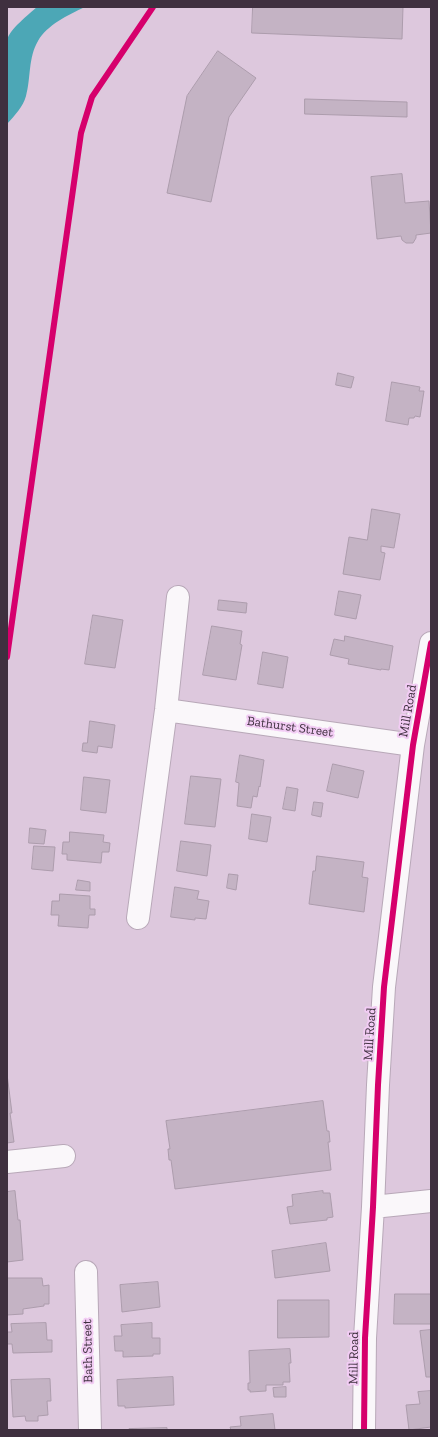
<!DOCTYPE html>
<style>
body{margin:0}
#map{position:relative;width:438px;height:1437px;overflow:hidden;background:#ddc8dd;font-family:"Zilla Slab",serif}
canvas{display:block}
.frame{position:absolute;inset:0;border:8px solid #3f303f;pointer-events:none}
</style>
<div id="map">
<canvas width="438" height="1437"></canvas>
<div class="frame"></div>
</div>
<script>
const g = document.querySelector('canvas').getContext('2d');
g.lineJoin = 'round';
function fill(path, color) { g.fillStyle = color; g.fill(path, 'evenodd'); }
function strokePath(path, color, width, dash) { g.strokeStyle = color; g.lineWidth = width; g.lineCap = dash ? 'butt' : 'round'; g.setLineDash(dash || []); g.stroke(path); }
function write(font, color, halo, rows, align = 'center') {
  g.font = font + ' "Zilla Slab",serif'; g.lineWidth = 4; g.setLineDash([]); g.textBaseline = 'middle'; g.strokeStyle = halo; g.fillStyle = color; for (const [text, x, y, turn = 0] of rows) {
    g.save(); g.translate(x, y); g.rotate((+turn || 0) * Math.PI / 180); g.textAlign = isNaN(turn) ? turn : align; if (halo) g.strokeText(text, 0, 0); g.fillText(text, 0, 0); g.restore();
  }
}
fill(new Path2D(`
 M37 7H85C68 15 47 25 38 41 28 58 31 78 26 96 23 107 15 115 7 124V40C10 29 28 15 37 7Z`), '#4ca7b6');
const building = new Path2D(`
 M253 7H403L402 39 252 33Z
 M218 51 256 78 229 117 211 202 167 193 187 96Z
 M305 99 407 102V117L305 114Z
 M402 174 405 203 429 201 431 233 416 235V238L413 243H406L402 240 401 236 377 239 371 177Z
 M338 373 354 377 351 388 336 385Z
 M392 382 420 387 419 391H424L420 417 415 416 414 418H409L408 425 386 421Z
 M372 509 400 514 394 548 381 546V552L385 553 380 580 343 574 349 537 367 540Z
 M339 591 361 595 356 619 335 615Z
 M219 600 247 603 246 613 218 610Z
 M93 615 123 620 115 668 85 664Z
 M212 626 242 631 240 644 242 645 236 680 203 675Z
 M345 636 393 646 389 670 381 669V670L348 664 349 659 330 655 334 639 344 641Z
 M263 652 288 657 283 688 258 684Z
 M90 721 115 725 112 748 98 746 97 753 82 751 83 743H87Z
 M240 755 264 760 260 787 259 786 257 797 253 796 251 808 237 806 239 783 236 782Z
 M333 764 364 771 358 798 327 791Z
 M191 776 221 779 215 827 185 824Z
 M84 777 110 780 106 813 81 810Z
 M287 787 298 789 295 811 283 809Z
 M314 802 323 803 321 817 312 815Z
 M252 814 271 817 267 842 249 839Z
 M30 828 46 830 44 844 29 843Z
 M70 832 104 835 103 842 110 843 109 852H102L101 863 67 860V854H62L63 842H69Z
 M181 841 211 845 207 876 177 871Z
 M34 846 55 847 53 871 32 869Z
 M317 856 364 862 362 877 368 878 364 912 309 904 313 871H315Z
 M229 874 238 875 236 890 227 888Z
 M78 880 90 882V891L76 890Z
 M175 887 199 891 197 899 209 901 206 919 195 918V920L171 917Z
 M60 894 90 896V909H95V915H89L88 928 58 926 59 915H51L52 901H59Z
 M7 1074 12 1113H10L14 1142 7 1143Z
 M323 1101 327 1131H329L330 1142H328L331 1170 175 1189 171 1160H169L168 1149H170L166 1121Z
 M15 1191 18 1220H20L23 1260 7 1262V1192Z
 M323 1191V1193H330L333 1217 327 1218V1220L290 1224 287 1207 293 1206 292 1195Z
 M326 1243 330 1271 275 1278 272 1251Z
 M7 1278H42L43 1286 49 1285V1304H44V1306L23 1309V1314L7 1315Z
 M158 1282 160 1307 122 1312 120 1285Z
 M395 1294H431V1324H394Z
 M278 1300H329V1337L278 1338Z
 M46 1323 47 1340H52V1352L13 1353 12 1344H7V1332H12L11 1324Z
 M152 1323V1338H160V1354H153V1356L123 1357V1351H115L114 1336H122L121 1325Z
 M431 1330V1377H426L420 1331Z
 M290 1349 291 1363H289L290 1382H283V1385H266V1391L250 1392V1390H248V1383H250L249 1351Z
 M173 1377 174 1405 125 1408V1406H118L117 1380Z
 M50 1379 51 1401H47L48 1415 38 1416V1421H26L25 1416 13 1417 11 1380Z
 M286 1387V1397H274L273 1388Z
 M431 1391V1427L409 1430 406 1405 420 1404 418 1392Z
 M273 1414 275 1430H231L230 1427 241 1426 240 1417Z
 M167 1428V1430H129V1429Z`);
fill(building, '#c4b3c4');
strokePath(building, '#ac9cac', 1);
const minor = new Path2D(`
 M166 710 413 745
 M138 918 166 710 178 597
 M7 1162 64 1156
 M373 1207 431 1201
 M86 1272 90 1430
 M364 1430 365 1338 373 1207 378 1085 384 987 413 745 431 643`);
strokePath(minor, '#b8a8b8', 24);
strokePath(minor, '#faf7fa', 22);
strokePath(new Path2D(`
 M7 657 81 133 92 97 153 7
 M364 1430 365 1338 373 1207 378 1085 384 987 413 745 431 643`), '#d6006c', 6);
write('13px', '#3f303f', '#f2ccf4', [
 ["Mill Road",408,711,-80],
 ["Bathurst Street",290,727,8],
 ["Mill Road",370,1034,-86],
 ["Bath Street",88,1351,-91],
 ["Mill Road",354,1358,-89]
]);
</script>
